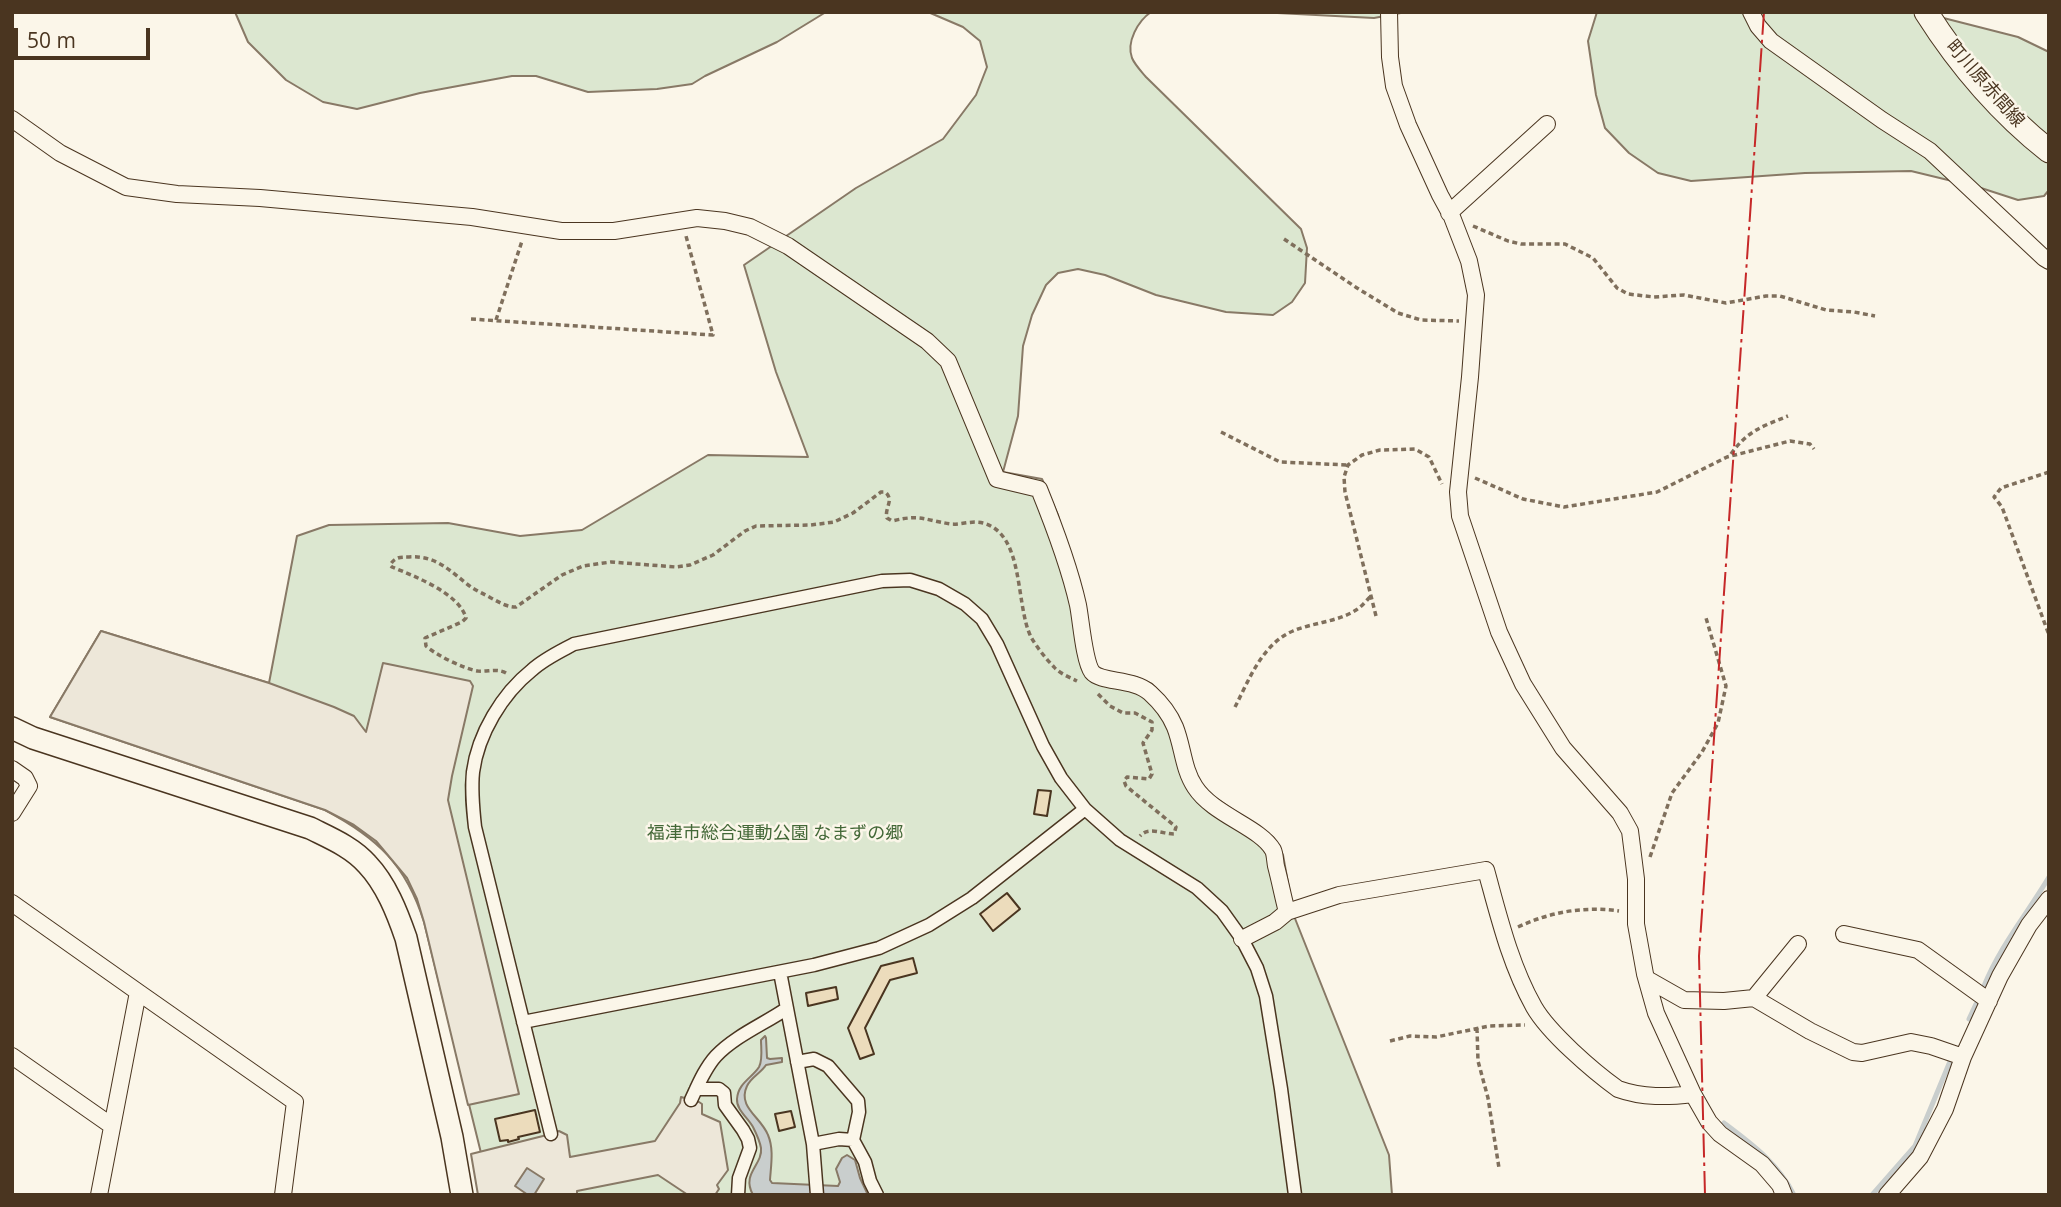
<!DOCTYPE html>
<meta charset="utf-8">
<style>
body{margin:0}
#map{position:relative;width:2061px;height:1207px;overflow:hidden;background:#fbf6e9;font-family:"Open Sans",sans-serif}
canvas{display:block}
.frame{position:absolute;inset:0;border:14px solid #4a3520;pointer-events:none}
.scale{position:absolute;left:14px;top:28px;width:136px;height:32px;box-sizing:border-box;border:4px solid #4a3520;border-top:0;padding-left:9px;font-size:21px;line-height:24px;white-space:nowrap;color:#4a3520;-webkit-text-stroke:5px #fbf6e9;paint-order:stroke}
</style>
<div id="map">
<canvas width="2061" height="1207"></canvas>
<div class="frame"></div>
<div class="scale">50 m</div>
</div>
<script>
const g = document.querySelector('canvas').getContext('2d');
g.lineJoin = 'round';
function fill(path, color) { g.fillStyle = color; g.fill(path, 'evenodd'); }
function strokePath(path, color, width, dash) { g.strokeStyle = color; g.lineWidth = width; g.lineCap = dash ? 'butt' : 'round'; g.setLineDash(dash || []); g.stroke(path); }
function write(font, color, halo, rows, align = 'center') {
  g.font = font + ' "Open Sans","Noto Sans JP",sans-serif'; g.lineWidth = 5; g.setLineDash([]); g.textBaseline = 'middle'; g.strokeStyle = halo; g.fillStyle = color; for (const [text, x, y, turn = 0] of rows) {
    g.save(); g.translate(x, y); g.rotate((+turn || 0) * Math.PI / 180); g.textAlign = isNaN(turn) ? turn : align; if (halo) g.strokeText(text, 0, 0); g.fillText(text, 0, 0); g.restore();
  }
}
const green = new Path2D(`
 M235 12H826L777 42 705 76 692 84 657 89 588 92 536 76H512L420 93 357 109 323 102 286 80 248 42Z
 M928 12H1151C1138 21 1126 42 1132 58 1135 65 1141 71 1146 77L1301 229 1307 248 1305 283 1292 302 1273 315 1226 312 1156 295 1105 275 1078 269 1058 273 1046 285 1032 315 1023 346 1018 416 1003 472 1042 479 1058 515 1096 668 1103 671 1136 677 1152 684 1167 700 1191 767 1203 789 1273 837 1283 855 1294 916 1389 1155 1392 1195H487L481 1153 424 922C406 865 378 838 325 810L50 717 101 631 269 683 297 536 329 525 448 523 520 536 582 530 708 455 808 457 776 372 744 265 856 188 943 139 976 95 987 67 980 41 963 27Z
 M1258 12H1406L1374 18Z
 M1597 12H1920L2018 37 2049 52V190L2044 196 2018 200 1981 188 1911 171 1805 173 1691 181 1658 173 1629 153 1605 128 1596 95 1588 41Z`);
fill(green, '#dce7d0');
strokePath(green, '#887966', 2);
const parking = new Path2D(`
 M101 631 269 683 334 707 354 716 366 732 383 663 470 681 473 686 452 776 448 800 519 1094 468 1105 424 922 417 899 407 878 376 841 354 825 325 810 50 717Z
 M681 1097 699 1102 702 1104V1114L720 1122 728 1170 717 1185 719 1189 715 1195H688L658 1175 577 1191V1195H478L471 1154 551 1134 559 1131 567 1135 570 1157 655 1141 680 1103Z`);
fill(parking, '#ede7d9');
strokePath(parking, '#887966', 2);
const water = new Path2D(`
 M765 1036 766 1038 767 1058 770 1059 782 1058V1062L766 1065C761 1073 751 1077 747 1086 737 1107 761 1117 768 1135 774 1149 771 1165 770 1180L772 1183 838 1186 840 1182 836 1169 842 1158 847 1155 855 1160 860 1178 868 1195H753C741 1173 763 1165 761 1148 760 1142 756 1133 753 1127 748 1118 736 1109 737 1099 738 1083 752 1078 759 1067 763 1060 761 1048 761 1040Z
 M527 1168 544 1179 534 1195H528L515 1186Z`);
fill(water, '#c9cecd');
strokePath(water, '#887966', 2);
strokePath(new Path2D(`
 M1984 986C2000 946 2027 914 2049 877
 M1969 1019 1976 1004
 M1724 1123C1752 1144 1778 1163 1794 1195
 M1872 1195 1915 1146 1951 1059`), '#c9cecd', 5);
const building = new Path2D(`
 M1038 790 1051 791 1047 816 1034 814Z
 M1007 893 1020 909 993 931 980 914Z
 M913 958 917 973 890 980 865 1028 874 1054 860 1059 848 1028 881 966Z
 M836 987 838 999 808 1006 806 993Z
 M535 1110 540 1132 518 1137 519 1139 508 1142V1140L500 1141 495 1119Z
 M791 1111 795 1127 779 1131 775 1114Z`);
fill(building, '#ecdcbc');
strokePath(building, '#4a3520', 2);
const pedestrian = new Path2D(`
 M780 972 813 1144 817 1195
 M523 1022 814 965 879 948 929 925 972 898 1085 809
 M797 1062 814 1059 828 1066 858 1101 859 1112 853 1140 865 1162 870 1181 877 1195
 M696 1089H719L724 1093 725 1105 743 1130 748 1139 750 1148 739 1178 738 1195
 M691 1100C698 1085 705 1068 716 1056 735 1036 764 1024 786 1009
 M551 1134 475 827C473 809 471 791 473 772 478 734 502 694 532 670 544 659 559 652 574 644L882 581 910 580 939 589 965 604 982 619 997 644 1043 746 1061 778 1085 809 1120 840 1197 888 1222 911 1242 939 1257 968 1266 996 1281 1089 1295 1195
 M813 1144 839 1139 853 1140`);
const minor = new Path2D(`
 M1389 12 1390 57 1394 86 1408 125 1440 195 1452 217 1469 261 1476 295 1470 377 1458 492 1460 516 1499 632 1523 684 1563 748 1620 813 1630 831 1636 879V924L1645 974 1656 1013 1693 1094 1709 1122 1720 1134 1762 1164 1780 1185 1784 1195
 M1751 12 1758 26 1771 41 1882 120 1930 151 2044 258 2049 261
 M12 119 60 153 126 187 177 194 260 198 472 217 561 231H614L697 218 725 221 750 227 788 246 927 341 948 361 997 479 1039 489C1054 526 1069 565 1078 605 1081 620 1084 661 1092 672 1101 683 1134 678 1150 693 1160 702 1170 715 1175 727 1183 747 1183 769 1195 787 1213 815 1260 827 1273 850 1275 854 1275 861 1276 866 1280 881 1283 897 1287 912
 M1449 213 1547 124
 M12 769 25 778 29 786 12 813
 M12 903 138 992 99 1195
 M1844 934 1918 950 1989 1001
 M1242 939 1275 922 1287 912 1339 895 1486 870C1499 917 1510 964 1534 1007 1549 1033 1593 1071 1618 1089 1643 1098 1668 1097 1693 1094
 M1647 979 1684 1000 1724 1001 1754 998 1810 1031 1853 1052 1862 1053 1911 1042 1931 1046 1963 1057
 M138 992 295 1102 283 1195
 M1754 998 1798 944
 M12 1056 112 1126
 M1887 1195 1920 1157 1945 1109 1963 1057 2000 976 2029 925 2049 899`);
const tertiary = new Path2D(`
 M12 728 33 738 310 828C330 838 352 847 367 864 386 884 397 912 406 938L452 1137 462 1195`);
const secondary = new Path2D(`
 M1926 12C1959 64 2001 113 2049 151`);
strokePath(pedestrian, '#4a3520', 15);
strokePath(minor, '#4a3520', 18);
strokePath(tertiary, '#4a3520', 24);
strokePath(secondary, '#4a3520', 25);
strokePath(new Path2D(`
 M1473 226 1508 241 1521 244H1565L1593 258 1617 288 1628 294 1654 297 1684 295 1726 303 1766 296H1780L1826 310 1854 312 1875 316
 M1284 239 1357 288 1398 313 1421 320 1459 321
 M471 319 713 335 686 236
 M496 320 522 241
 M1221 432 1280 462 1348 465
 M1731 454C1747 431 1763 426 1788 416
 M2049 472 2001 488 1994 497 2002 507 2049 635
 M1475 478 1523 499 1564 507 1657 492 1727 457 1790 441 1810 444 1814 449
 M1376 616 1345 492 1344 477 1348 465 1362 455 1380 450 1415 449 1429 457 1442 484
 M506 673C497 668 488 672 478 671 464 669 436 655 426 646L425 638 462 622 466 618C459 593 414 576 392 567L390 565C395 557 400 557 409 557 437 555 451 572 471 587 477 591 484 594 491 598 499 602 506 607 516 607L562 575 583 566 611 562 676 567 690 565 713 555 745 531 756 526 811 525 834 522 853 513 881 492H885C895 500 884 508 887 518L892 521C921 514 924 520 951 524 961 525 973 520 983 523 1025 534 1015 605 1031 637 1036 646 1046 659 1054 667 1059 673 1069 677 1077 681
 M1098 694 1110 706 1123 713H1135L1152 722V730L1143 743 1152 774 1149 779 1127 777 1124 781 1126 786 1176 827 1174 834C1162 834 1149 826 1140 836
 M1235 707C1249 680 1262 644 1293 631 1314 622 1340 622 1359 608 1363 605 1367 600 1370 597
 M1650 857 1672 793 1702 752 1718 723 1726 686 1706 618
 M1518 927C1550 912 1584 906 1619 911
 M1477 1028 1478 1061 1488 1098 1499 1168
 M1390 1041 1410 1036 1436 1037 1489 1026 1525 1025`), '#7f6f5c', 3.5, [5, 3.5]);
strokePath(pedestrian, '#fbf6e9', 12);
strokePath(minor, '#fbf6e9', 16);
strokePath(tertiary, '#fbf6e9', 21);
strokePath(secondary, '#fbf6e9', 23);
strokePath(new Path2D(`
 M1705 1195 1699 956 1764 12`), '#c62828', 2, [24, 5, 3.5, 5]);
write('18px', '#4a3520', '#fbf6e9', [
 ["町川原赤間線",1985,84,49]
]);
write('18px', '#436837', '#fbf6e9', [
 ["福津市総合運動公園 なまずの郷",775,834]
]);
</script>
